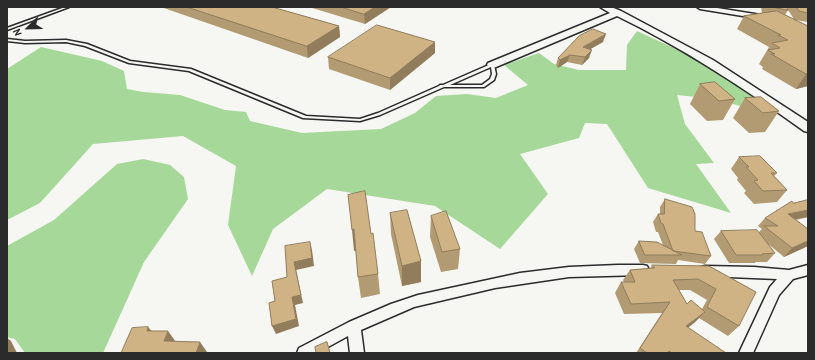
<!DOCTYPE html>
<style>
body{margin:0}
#map{position:relative;width:815px;height:360px;overflow:hidden;background:#f6f6f2;font-family:"Patrick Hand",sans-serif}
canvas{display:block}
.frame{position:absolute;inset:0;border:8px solid #2b2b2b;pointer-events:none}
.north{position:absolute;left:8px;top:8px;width:40px;height:40px;-webkit-text-stroke:3px #f6f6f2;paint-order:stroke;rotate:247deg;font-size:11px;font-weight:700;line-height:16px;text-align:center;color:#2b2b2b}
.north::after{content:'';display:block;margin:auto;width:14px;height:18px;background:#2b2b2b;clip-path:polygon(50% 0,100% 100%,50% 72%,0 100%)}
</style>
<div id="map">
<canvas width="815" height="360"></canvas>
<div class="frame"></div>
<div class="north">N</div>
</div>
<script>
const g = document.querySelector('canvas').getContext('2d');
g.lineJoin = 'round';
function fill(path, color) { g.fillStyle = color; g.fill(path, 'evenodd'); }
function strokePath(path, color, width, dash) { g.strokeStyle = color; g.lineWidth = width; g.lineCap = dash ? 'butt' : 'round'; g.setLineDash(dash || []); g.stroke(path); }
fill(new Path2D(`
 M637 31 687 54 771 108 757 111 716 99 677 95 685 124 714 163 696 164 731 213 648 188 607 124 585 123 579 138 520 154 548 194 500 249 435 206 327 189 273 229 252 276 228 225 236 166 183 136 93 144 40 203 7 220V69L41 47 102 61 124 71 127 89 143 92 180 95 225 110 246 112 250 121 302 133 381 129 415 113 436 96 467 94 496 98 528 85 504 65 539 53 554 64 579 70H626L627 45Z
 M143 159 170 165 184 177 188 199 144 262 103 353H25L15 339 7 337V246L54 220 117 164Z`), '#a6d899');
const lane = new Path2D(`
 M65 7H69L7 30V28Z
 M7 39 25 41 66 40 87 44 130 61 191 69 306 116 360 119 378 113 439 86 440 85H443L491 64 494 65 496 74 494 80 484 87H444L380 115 360 121 303 118 189 71 129 63 85 46 66 42 25 43 7 41ZM491 67 492 74 490 79 482 85H450Z`);
const street = new Path2D(`
 M697 7H711L761 15 764 17 761 19 700 9Z
 M618 265H643L647 266 649 270 647 274 643 275 569 277 495 288 414 307 361 330 364 353H350L348 336 317 353H297L299 348 349 322 391 304 418 295 520 273 569 267Z
 M808 265V275L793 279 779 295 753 353H739L770 287 777 279 705 276 701 275 699 271 701 267 705 266 754 267 789 270Z`);
const secondary = new Path2D(`
 M600 7H611L621 11 713 60 808 122V132L804 131C744 88 683 48 617 16L496 67 492 68 487 65 488 63 610 13Z`);
strokePath(lane, '#2b2b2b', 3);
strokePath(street, '#2b2b2b', 3);
strokePath(secondary, '#2b2b2b', 3);
fill(lane, '#f6f6f2');
fill(street, '#f6f6f2');
fill(secondary, '#f6f6f2');
fill(new Path2D(`
 M161 7H272L339 26 340 37 308 58Z
 M309 7H391L365 24Z
 M761 7H808V22L795 20 808 26V86L796 89 762 69 763 67 759 64 769 47 737 29 744 16 762 13ZM788 10 794 19 785 15Z
 M603 42 590 49 589 58 582 65 567 62 558 68 556 65 558 58Z
 M435 53 390 90 329 69 328 57Z
 M700 84 735 99 723 120 707 121 690 104Z
 M745 98 779 111 765 132 749 133 733 118Z
 M739 157 777 173 774 176 787 190 777 202 754 204 744 193 746 191 737 180 738 178 731 169Z
 M665 199 695 231 711 256 705 264 678 260 676 264 640 263 634 249 639 241 663 245 658 232H656L653 222 658 214H660V207Z
 M390 213 421 261V282L402 286 391 234Z
 M431 216 460 249 458 269 441 272 430 237Z
 M808 217 796 220 808 229V246L784 257 767 243 775 253 767 262H756L755 263H729L714 239 721 231 759 232 762 229 758 226 765 218Z
 M371 234 378 274 380 294 361 298 358 277 356 250 354 251Z
 M652 265 709 266 739 326 728 336 699 318 695 322 688 328 726 353H636L662 313 624 314 615 293 621 282H624L623 280 630 270 651 268ZM679 290H690L707 300 702 309 687 304Z`), '#b29a72');
fill(new Path2D(`
 M375 7H391L365 24 364 14Z
 M339 26 340 37 308 58 307 46Z
 M606 34 603 42 580 55 583 47Z
 M435 42V53L390 90V78Z
 M592 50 589 58 582 65 585 57Z
 M570 55 567 62 558 68 560 60Z
 M806 74H808V86L796 89Z
 M808 210V217L780 222 788 214Z
 M354 229 357 250 354 251 352 230Z
 M808 241V246L784 257 792 248Z
 M310 242 312 250 314 266 296 270 303 303 295 305 299 326 276 334 272 326 292 297 294 262Z
 M421 261V282L402 286V266Z
 M705 312 695 322 677 336 686 326Z
 M148 327 157 337 147 331Z
 M168 331 176 342 164 341Z
 M7 338 11 341 17 353H7Z
 M200 342 207 352V353H196Z`), '#917d5c');
const building = new Path2D(`
 M187 7H272L339 26 307 46Z
 M341 7H375L364 14Z
 M772 7H787L788 10Z
 M797 7H808V13L799 11Z
 M777 11 808 26V74H806L771 54H775L768 50 780 48 772 43 788 40 778 35H781L744 16Z
 M377 25 435 42 390 78 328 57Z
 M593 29 606 34 583 47 592 50 585 57 570 55 560 60 558 58 579 36Z
 M715 82 735 99 719 101 700 84Z
 M761 97 779 111 763 113 745 98Z
 M760 156 777 173H771L787 190 763 191 754 181 758 180 746 167H749L739 157Z
 M365 191 371 234 373 233 378 274 358 277 354 229 352 230 348 195Z
 M665 199 692 207 695 214V231L702 232 711 256 673 251 663 224 661 223 658 214H664Z
 M808 200V210L788 214 808 229V241L792 248 764 226H778L765 218 792 201 793 203Z
 M407 210 421 261 402 266 390 213Z
 M446 211 460 249 442 252 431 216Z
 M757 230 775 253 762 254V255H736L721 231Z
 M639 241 657 242 682 255H645Z
 M310 242 312 258 294 262 301 295 292 297 296 319 272 326 269 303 275 301 272 281 287 277 285 246Z
 M652 265 709 266 756 292 739 326 707 307 716 289 698 279 673 280 687 304 691 300 705 312 686 326 726 353H672L669 351 668 353H647L640 348 670 302 631 304 621 282H635L630 270 654 268Z
 M148 327 147 331H168L164 341 200 342 196 353H121L132 328Z
 M327 342 330 353H316L315 347Z`);
fill(building, '#cfb384');
strokePath(building, '#917d5c', 1);
</script>
